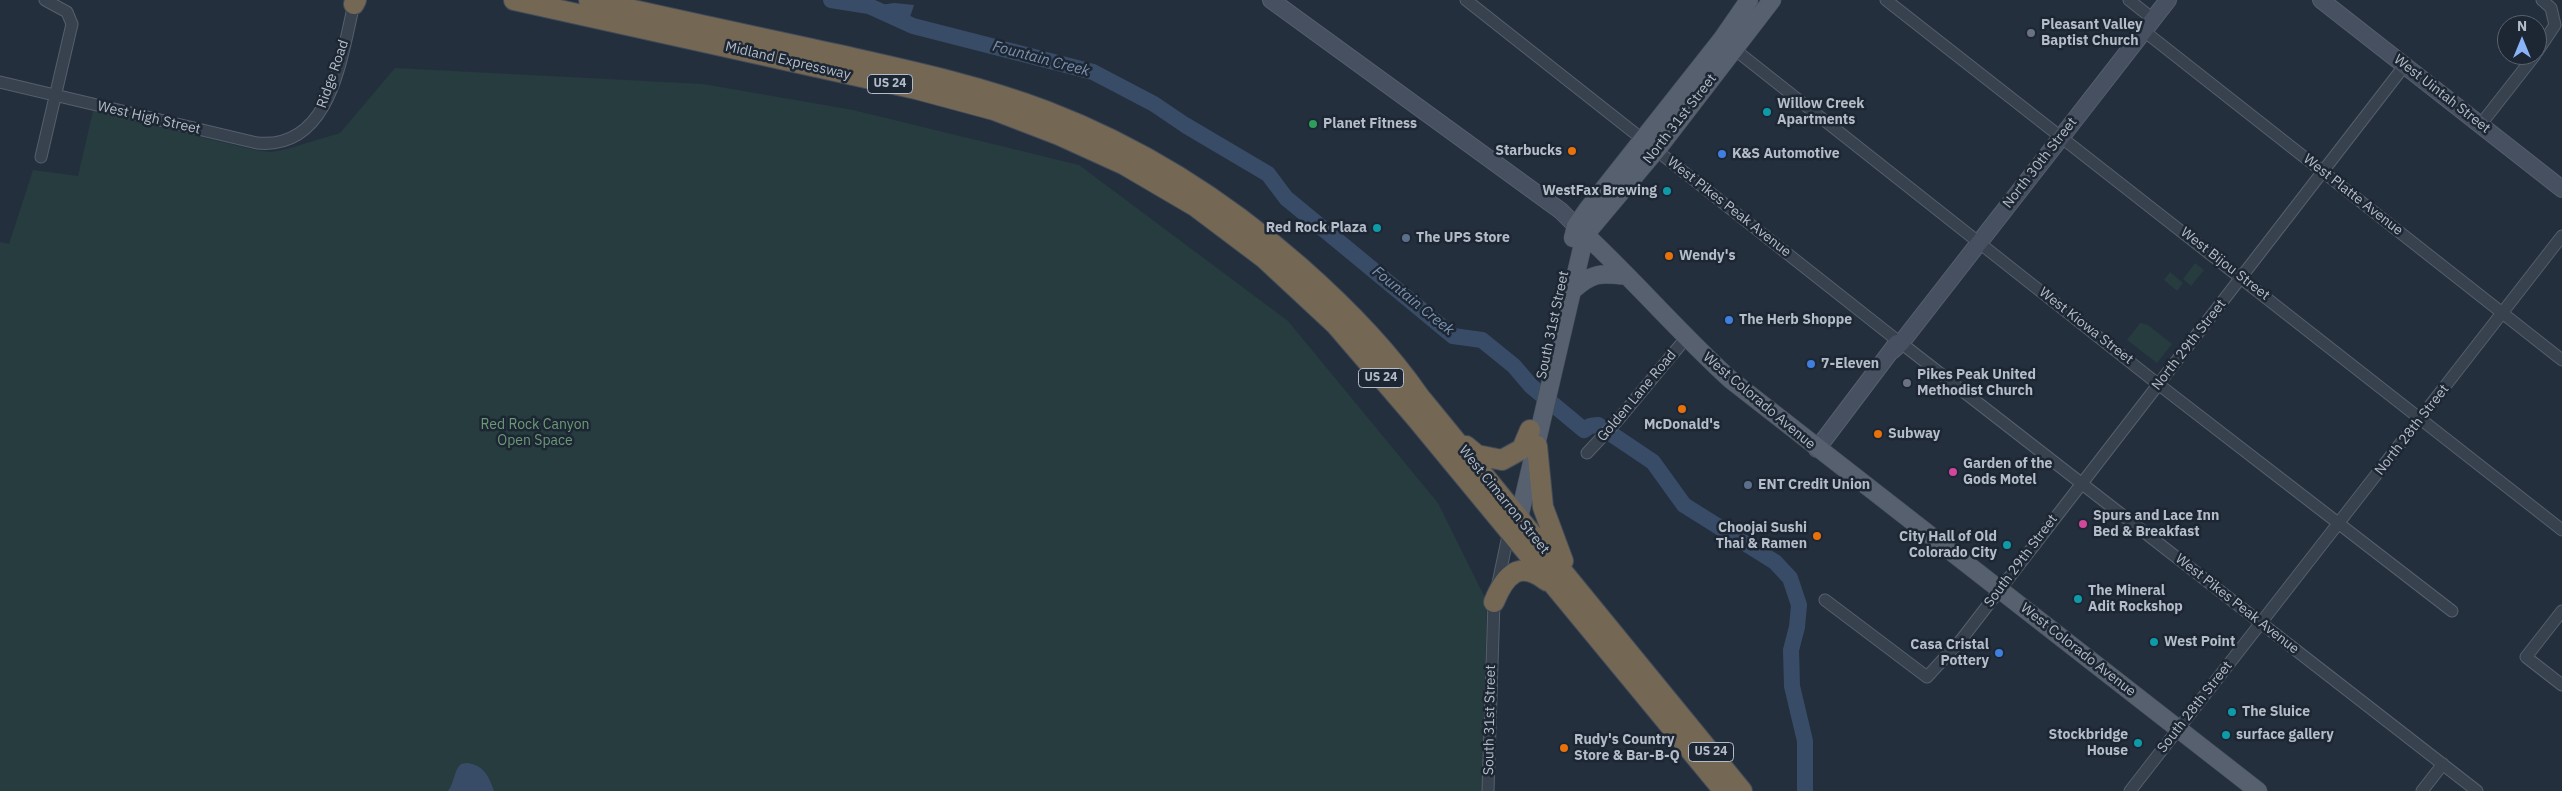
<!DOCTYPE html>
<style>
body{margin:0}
#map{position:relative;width:2562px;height:791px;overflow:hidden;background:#242f3e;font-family:"IBM Plex Sans",sans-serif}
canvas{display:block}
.north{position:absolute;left:2497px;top:15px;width:50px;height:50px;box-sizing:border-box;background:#1d2633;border:1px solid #59626f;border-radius:50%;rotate:0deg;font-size:14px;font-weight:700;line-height:20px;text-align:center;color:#b4bcc9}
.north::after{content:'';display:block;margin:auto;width:18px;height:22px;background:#8ab4f8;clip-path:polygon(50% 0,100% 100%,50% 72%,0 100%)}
</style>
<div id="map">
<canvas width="2562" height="791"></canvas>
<div class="north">N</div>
</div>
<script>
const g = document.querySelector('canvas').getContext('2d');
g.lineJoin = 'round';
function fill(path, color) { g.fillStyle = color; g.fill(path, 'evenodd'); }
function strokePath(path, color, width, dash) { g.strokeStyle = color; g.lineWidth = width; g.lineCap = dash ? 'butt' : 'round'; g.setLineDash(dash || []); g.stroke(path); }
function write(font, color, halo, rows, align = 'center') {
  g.font = font + ' "IBM Plex Sans",sans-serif'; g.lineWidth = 5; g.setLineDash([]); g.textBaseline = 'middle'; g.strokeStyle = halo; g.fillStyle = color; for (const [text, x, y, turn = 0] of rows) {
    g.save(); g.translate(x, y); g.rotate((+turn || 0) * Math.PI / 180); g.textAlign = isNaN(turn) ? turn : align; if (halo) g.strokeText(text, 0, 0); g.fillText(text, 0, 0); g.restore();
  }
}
fill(new Path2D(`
 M395 68 703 84 853 110 1079 165 1288 321 1438 503 1487 602 1482 791H0V242L9 244 33 170 78 176 93 111 255 150 271 152 287 149 340 133Z
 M2195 263 2204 270 2191 286 2183 279Z
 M2170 272 2183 283 2177 291 2164 280Z
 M2140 323 2148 325 2172 344 2157 363 2127 340Z`), '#263c3f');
fill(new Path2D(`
 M894 3 914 5 906 29 886 22 872 12 874 6Z
 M466 763C483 764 489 776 494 791H448C455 782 453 772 461 764Z`), '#394c67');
strokePath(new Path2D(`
 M831 0 869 6 913 26 1093 72 1154 104 1185 125 1268 174 1286 198 1453 336 1482 340 1514 366 1531 386 1584 430 1590 426 1598 425 1653 462 1684 505 1775 562 1790 578 1799 605 1797 627 1791 650 1792 686 1805 741V791`), '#394c67', 16);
const street = new Path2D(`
 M1466 0 1898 341
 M1886 0 2562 530
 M2129 0 2153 19
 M2144 31 2562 360
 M1729 45 2149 377 2452 611
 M2537 52 2555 25 2551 8 2542 0
 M0 82 257 143C331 150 341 58 354 4
 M2481 124 2535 55
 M41 157 72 24 67 12 45 0
 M1901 343 2477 791
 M1587 453 1618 420 1686 338
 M1825 600 1927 677 1961 640 2405 65
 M2562 611 2526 657 2562 685
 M1488 791 1494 602 1509 531
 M2130 791 2562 236
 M2422 791 2443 764`);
const secondary = new Path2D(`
 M1271 0 1561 211 1576 226
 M2321 0 2562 189
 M1892 351 1901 343 2168 0
 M1817 449 1897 343`);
const primary = new Path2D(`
 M1576 226C1630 275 1677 331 1731 380L2258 791
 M1573 238 1576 226 1587 210 1722 39 1749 0
 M1573 290C1593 272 1600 273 1627 276
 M1512 527 1519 518 1585 235 1659 147 1772 0`);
const highway = new Path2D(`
 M514 0 916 89 994 110 1059 135 1125 165 1195 206 1264 258 1336 325 1416 418 1724 791
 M589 0C671 19 753 36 835 54 906 70 978 85 1046 111 1140 147 1224 200 1300 267 1343 305 1386 348 1419 396L1742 791
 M354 4 356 0
 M1466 446 1477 455 1502 460 1522 449 1530 430
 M1537 446 1543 507 1563 561
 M1494 602C1505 575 1519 559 1547 581`);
strokePath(street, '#565f6c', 13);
strokePath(secondary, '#565f6c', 18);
strokePath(primary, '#414a57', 19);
strokePath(highway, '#434c59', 22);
strokePath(street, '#38414e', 11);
strokePath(secondary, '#465061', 16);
strokePath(primary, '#56606e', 18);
strokePath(highway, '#746855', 20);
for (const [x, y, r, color] of [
 [2031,33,5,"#6b7280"],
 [1767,112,5,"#0f9aa8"],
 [1313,124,5,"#2e9e5b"],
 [1572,151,5,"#e8710a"],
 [1722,154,5,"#3f7fe0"],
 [1667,191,5,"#0f9aa8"],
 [1377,228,5,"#0f9aa8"],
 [1406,238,5,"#5c6f8a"],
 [1669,256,5,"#e8710a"],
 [1729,320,5,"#3f7fe0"],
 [1811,364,5,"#3f7fe0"],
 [1907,383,5,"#6b7280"],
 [1682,409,5,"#e8710a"],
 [1878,434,5,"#e8710a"],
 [1953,472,5,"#d1479c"],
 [1748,485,5,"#5c6f8a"],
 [2083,524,5,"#d1479c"],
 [1817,536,5,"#e8710a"],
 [2007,545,5,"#0f9aa8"],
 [2078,599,5,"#0f9aa8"],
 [2154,642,5,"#0f9aa8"],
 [1999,653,5,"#3f7fe0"],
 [2232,712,5,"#0f9aa8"],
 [2226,735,5,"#0f9aa8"],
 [2138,743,5,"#0f9aa8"],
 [1564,748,5,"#e8710a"]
]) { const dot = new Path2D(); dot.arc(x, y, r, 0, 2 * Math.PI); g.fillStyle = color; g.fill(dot); strokePath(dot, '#1d2633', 2); }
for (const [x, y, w] of [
 [890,84,45],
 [1381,378,45],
 [1711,752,45]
]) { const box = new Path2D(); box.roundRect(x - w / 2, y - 9.5, w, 19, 4); g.fillStyle = '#1d2633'; g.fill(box); strokePath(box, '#b4bcc9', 1); }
write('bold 12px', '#b4bcc9', null, [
 ["US 24",890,84],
 ["US 24",1381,378],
 ["US 24",1711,752]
]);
write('bold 14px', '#b4bcc9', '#1d2633', [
 ["Pleasant Valley",2041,25],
 ["Baptist Church",2041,41],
 ["Willow Creek",1777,104],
 ["Apartments",1777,120],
 ["Planet Fitness",1323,124],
 ["Starbucks",1562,151,"right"],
 ["K&S Automotive",1732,154],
 ["WestFax Brewing",1657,191,"right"],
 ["Red Rock Plaza",1367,228,"right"],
 ["The UPS Store",1416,238],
 ["Wendy's",1679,256],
 ["The Herb Shoppe",1739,320],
 ["7-Eleven",1821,364],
 ["Pikes Peak United",1917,375],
 ["Methodist Church",1917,391],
 ["McDonald's",1682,425,"center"],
 ["Subway",1888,434],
 ["Garden of the",1963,464],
 ["Gods Motel",1963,480],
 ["ENT Credit Union",1758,485],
 ["Spurs and Lace Inn",2093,516],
 ["Bed & Breakfast",2093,532],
 ["Choojai Sushi",1807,528,"right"],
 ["Thai & Ramen",1807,544,"right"],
 ["City Hall of Old",1997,537,"right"],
 ["Colorado City",1997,553,"right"],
 ["The Mineral",2088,591],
 ["Adit Rockshop",2088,607],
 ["West Point",2164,642],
 ["Casa Cristal",1989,645,"right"],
 ["Pottery",1989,661,"right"],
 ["The Sluice",2242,712],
 ["Stockbridge",2128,735,"right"],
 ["House",2128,751,"right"],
 ["surface gallery",2236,735],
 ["Rudy's Country",1574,740],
 ["Store & Bar-B-Q",1574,756]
], 'left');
write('14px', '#b4bcc9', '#1d2633', [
 ["Midland Expressway",788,61,13],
 ["Ridge Road",333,74,-71],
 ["West Uintah Street",2442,94,38],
 ["West High Street",149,118,13],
 ["North 31st Street",1680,119,-52],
 ["North 30th Street",2040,163,-52],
 ["West Platte Avenue",2353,195,38],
 ["West Pikes Peak Avenue",1729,207,38],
 ["West Bijou Street",2225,264,38],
 ["South 31st Street",1553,325,-78],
 ["West Kiowa Street",2086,326,38],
 ["North 29th Street",2189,345,-52],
 ["Golden Lane Road",1637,396,-50],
 ["West Colorado Avenue",1759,401,40],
 ["North 28th Street",2412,430,-52],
 ["West Cimarron Street",1504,500,51],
 ["South 29th Street",2021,561,-53],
 ["West Pikes Peak Avenue",2237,604,38],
 ["West Colorado Avenue",2078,650,38],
 ["South 28th Street",2195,707,-52],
 ["South 31st Street",1490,720,-89]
]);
write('14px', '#6b9a76', '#1d2633', [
 ["Red Rock Canyon",535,425],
 ["Open Space",535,441]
]);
write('italic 15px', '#7c92b1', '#1d2633', [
 ["Fountain Creek",1041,59,15],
 ["Fountain Creek",1413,301,39]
]);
</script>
